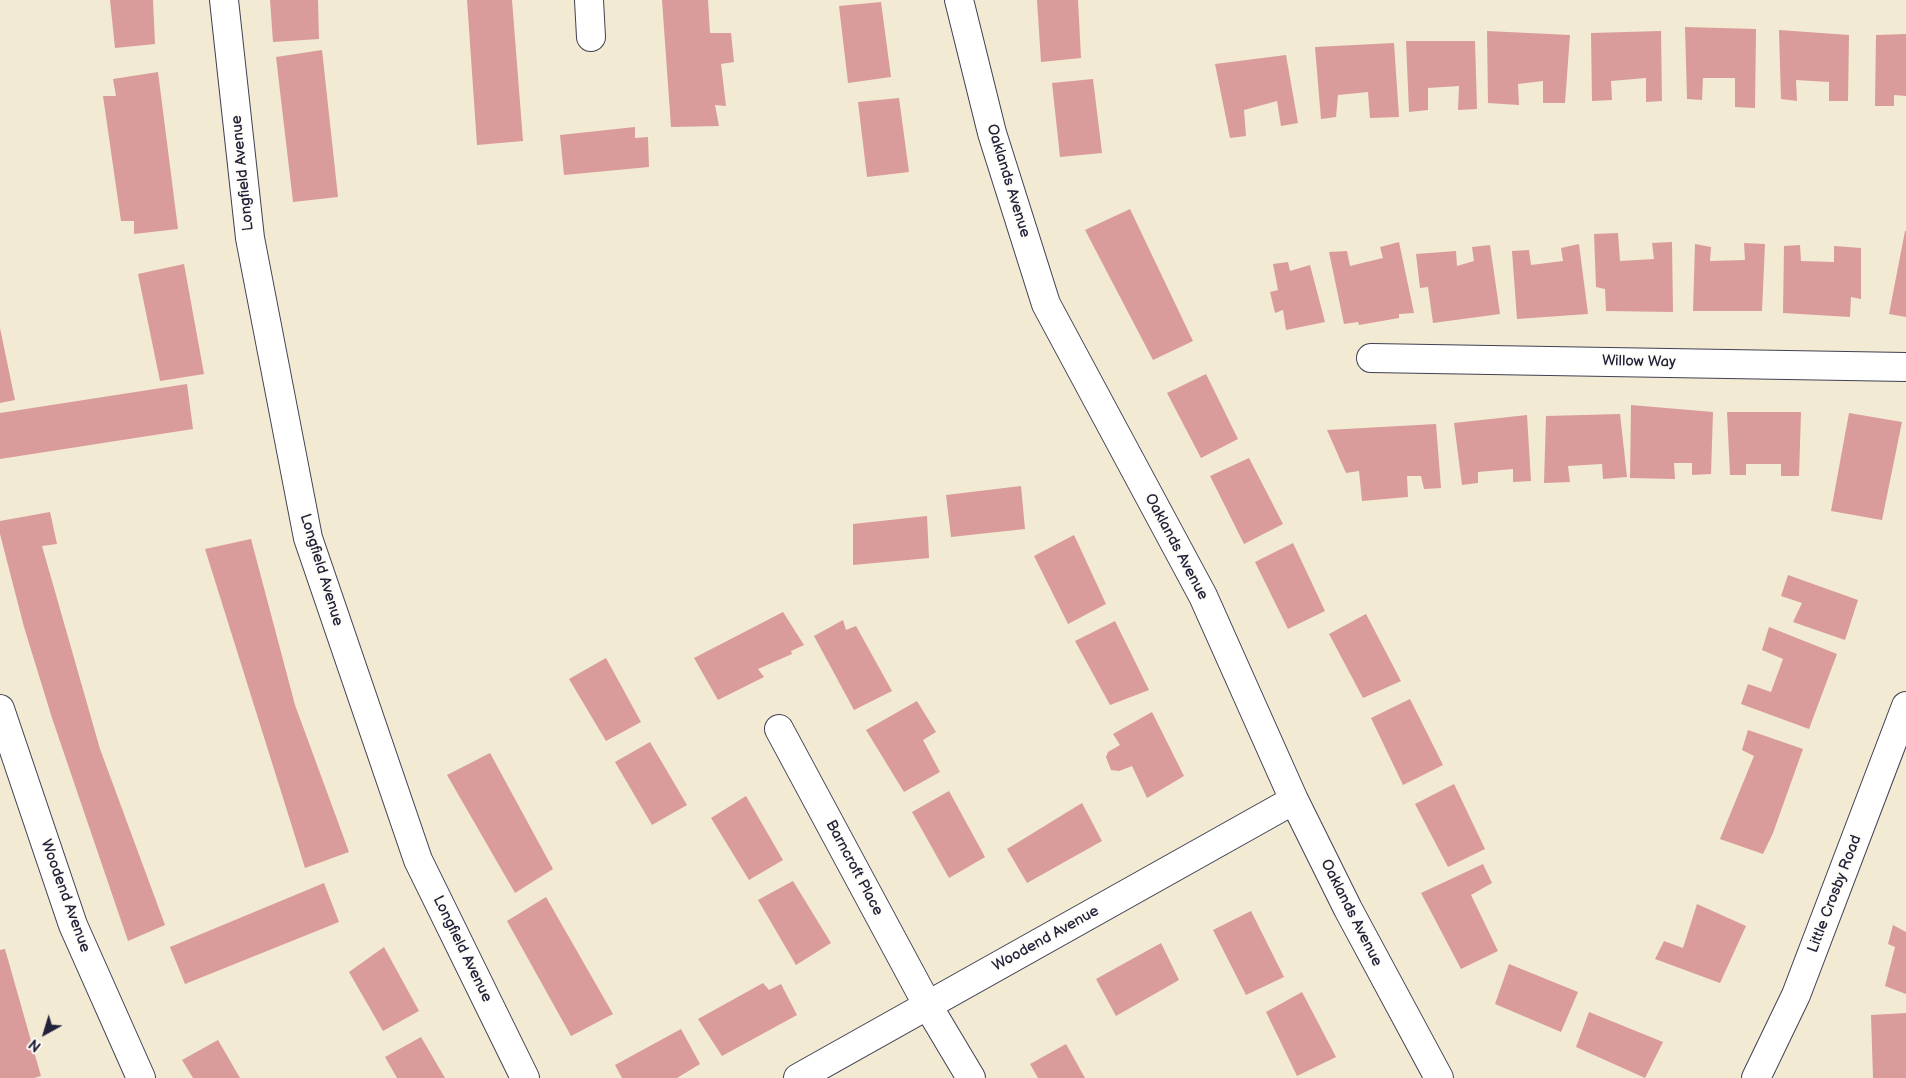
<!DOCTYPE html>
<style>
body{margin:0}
#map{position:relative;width:1906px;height:1078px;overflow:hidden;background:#f2ead2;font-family:"Balsamiq Sans",sans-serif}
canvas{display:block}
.north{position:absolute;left:20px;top:1008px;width:50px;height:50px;-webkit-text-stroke:4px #fdfcf7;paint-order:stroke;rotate:219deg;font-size:14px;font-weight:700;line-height:20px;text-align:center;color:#22223b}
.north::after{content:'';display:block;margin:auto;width:18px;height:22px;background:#22223b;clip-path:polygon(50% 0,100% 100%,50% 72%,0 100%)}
</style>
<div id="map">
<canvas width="1906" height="1078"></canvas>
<div class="north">N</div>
</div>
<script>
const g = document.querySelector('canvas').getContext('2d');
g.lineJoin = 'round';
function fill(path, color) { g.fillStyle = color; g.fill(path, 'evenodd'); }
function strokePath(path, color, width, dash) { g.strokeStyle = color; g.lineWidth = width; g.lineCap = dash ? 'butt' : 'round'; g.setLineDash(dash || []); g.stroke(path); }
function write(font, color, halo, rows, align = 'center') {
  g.font = font + ' "Balsamiq Sans",sans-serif'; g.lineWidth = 4; g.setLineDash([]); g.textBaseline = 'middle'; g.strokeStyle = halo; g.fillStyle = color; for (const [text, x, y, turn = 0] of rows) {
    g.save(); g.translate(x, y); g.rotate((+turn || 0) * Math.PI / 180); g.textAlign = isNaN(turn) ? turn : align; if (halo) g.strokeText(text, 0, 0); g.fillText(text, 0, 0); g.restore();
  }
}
fill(new Path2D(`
 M110 0H153L155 44 115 48Z
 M270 0H318L319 39 273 42Z
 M467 0H512L523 141 477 145Z
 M662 0H708L710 33H731L734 62 721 64 726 106 715 105 719 126 671 127Z
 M1037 0H1078L1081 58 1041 62Z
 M881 2 891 77 848 83 839 6Z
 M1685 27 1756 29 1755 108 1735 107V78H1703L1702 100 1687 99Z
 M1779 30 1849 35 1848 101H1829V82L1796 80 1797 101 1781 99Z
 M1487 31 1570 35 1565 103H1543V81L1518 84 1519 105 1488 103Z
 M1661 31 1662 101 1646 102V78L1611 81 1612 100 1592 101 1591 33Z
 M1906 34V96L1894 95V106H1875L1876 35Z
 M1406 41H1475L1477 109 1458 110 1459 86 1428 88V110L1409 112Z
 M1394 43 1399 117 1370 118 1368 92 1338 95 1336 117 1321 119 1315 47Z
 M322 50 338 197 293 202 276 57Z
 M1286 55 1298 123 1281 126 1277 101 1244 110 1246 136 1230 138 1215 64Z
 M158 72 178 229 134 234V221H121L103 96H116L113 79Z
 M1093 79 1102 153 1060 157 1052 83Z
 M899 98 909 172 867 177 858 102Z
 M635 127V138L648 137 649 167 564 175 560 135Z
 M1130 209 1193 341 1153 360 1085 230Z
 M1905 231H1906V317L1889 314Z
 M1618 233 1620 261 1654 259 1652 243 1672 242 1673 312 1606 311 1605 289 1596 287 1594 234Z
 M1399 242 1414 313 1399 314V318L1359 325 1358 322 1344 324 1329 252 1347 251 1350 266 1383 258 1380 247Z
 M1744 243 1765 244 1762 311H1693L1695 244 1711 247 1710 261 1745 260Z
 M1579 244 1588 314 1517 319 1512 251 1529 250 1531 265 1563 261 1561 248Z
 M1490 245 1500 314 1433 323 1428 287 1420 288 1416 254 1456 251 1457 266 1474 261 1472 247Z
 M1800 245 1801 261 1834 262V246L1861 248V299L1851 297 1850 317 1783 313 1784 246Z
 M1288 262 1290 271 1310 265 1325 322 1286 330 1283 310 1275 313 1270 292 1278 290 1273 264Z
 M184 264 204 374 160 381 138 274Z
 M0 328 15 400 0 403Z
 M1206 374 1238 439 1201 458 1167 393Z
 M187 384 193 429 0 459V413Z
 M1631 405 1713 412 1711 474 1692 475V463H1674L1675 479 1630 478Z
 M1727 412H1801L1799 476H1781V464H1746V475H1730Z
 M1849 413 1902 422 1882 520 1831 511Z
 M1620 414 1627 477 1603 479 1602 464 1568 466 1570 482 1544 483 1546 416Z
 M1527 415 1531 481 1513 482V469L1478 472V483L1462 485 1454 423Z
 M1436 424 1441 488 1424 489 1421 476H1407L1408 497 1362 501 1359 471 1346 473 1327 430Z
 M1249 458 1283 524 1244 544 1210 476Z
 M1021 486 1025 529 951 537 946 495Z
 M50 512 57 544 42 546 100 749 165 925 128 941 52 718 24 627 0 534V521Z
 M927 516 929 558 853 565V524Z
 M1074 535 1106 604 1068 624 1034 556Z
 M251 539 295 705 349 852 305 868 205 549Z
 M1293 543 1325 611 1288 629 1255 562Z
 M1788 575 1858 600 1845 640 1793 622 1802 603 1781 596Z
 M783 612 804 645 791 651 792 654 758 669 764 677 718 700 694 658Z
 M1366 614 1401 681 1363 698 1329 634Z
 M843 620 846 630 856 626 892 691 854 710 814 636Z
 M1115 621 1149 690 1110 705 1075 641Z
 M1769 627 1837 654 1809 729 1741 704 1748 684 1771 692 1783 659 1762 650Z
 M606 658 641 722 606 741 569 679Z
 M1410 699 1443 765 1403 785 1371 718Z
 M917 701 936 732 923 740 940 772 904 792 866 730Z
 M1152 712 1184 776 1147 798 1132 766 1119 771 1111 770 1106 757 1108 752 1120 745 1113 734Z
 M1748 730 1803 749 1773 833 1763 854 1720 839 1754 756 1742 750Z
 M650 742 687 805 652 825 615 762Z
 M490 753 553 869 515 893 447 775Z
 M1454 784 1485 849 1448 867 1415 804Z
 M949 791 985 857 949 878 912 812Z
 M746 796 783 860 749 880 711 818Z
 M1082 803 1102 841 1027 883 1007 849Z
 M1483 864 1492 883 1471 895 1498 951 1461 969 1421 893Z
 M793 881 831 943 796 965 758 900Z
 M324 883 339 922 185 984 170 947Z
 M546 897 613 1014 571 1036 507 921Z
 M1697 904 1746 926 1720 983 1655 959 1664 941 1683 948Z
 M1251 911 1284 977 1246 995 1213 930Z
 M1893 925 1906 932V994L1885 986 1895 947 1888 944Z
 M1161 943 1179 980 1116 1016 1096 979Z
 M384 947 419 1011 383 1031 349 972Z
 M5 949 41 1076 34 1078H0V950Z
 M1509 964 1578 992 1561 1032 1495 1004Z
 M763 983 769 990 781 984 797 1015 722 1056 698 1019Z
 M1302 992 1336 1057 1297 1076 1266 1012Z
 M1589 1012 1663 1042 1645 1078 1576 1047Z
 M1906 1013V1078H1873L1871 1015Z
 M681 1029 700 1064 677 1078H622L615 1065Z
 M421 1037 445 1078H397L385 1057Z
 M218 1040 240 1078H193L182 1060Z
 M1066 1044 1085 1078H1038L1030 1064Z`), '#d99c9b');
const minor = new Path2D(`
 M224 0 250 238 308 538 418 860 525 1078
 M589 0 591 37
 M959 0 992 133 1046 304 1203 596 1294 800 1348 909 1439 1078
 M1371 358 1906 367
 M0 709 73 925 141 1078
 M779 729 928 1006 971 1078
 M798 1078 1294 800`);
const secondary = new Path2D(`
 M1756 1078 1796 995 1906 706`);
strokePath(minor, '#414052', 30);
strokePath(secondary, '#414052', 30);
strokePath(minor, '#fff', 28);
strokePath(secondary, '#fff', 28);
write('15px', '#22223b', '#fdfcf7', [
 ["Longfield Avenue",243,173,-96],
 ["Oaklands Avenue",1008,181,73],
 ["Willow Way",1639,362,1],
 ["Oaklands Avenue",1176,547,62],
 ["Longfield Avenue",321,570,73],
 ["Barncroft Place",854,868,62],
 ["Little Crosby Road",1835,894,-69],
 ["Woodend Avenue",65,896,70],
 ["Oaklands Avenue",1351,913,63],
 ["Woodend Avenue",1046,939,-29],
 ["Longfield Avenue",462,949,64]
]);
</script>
